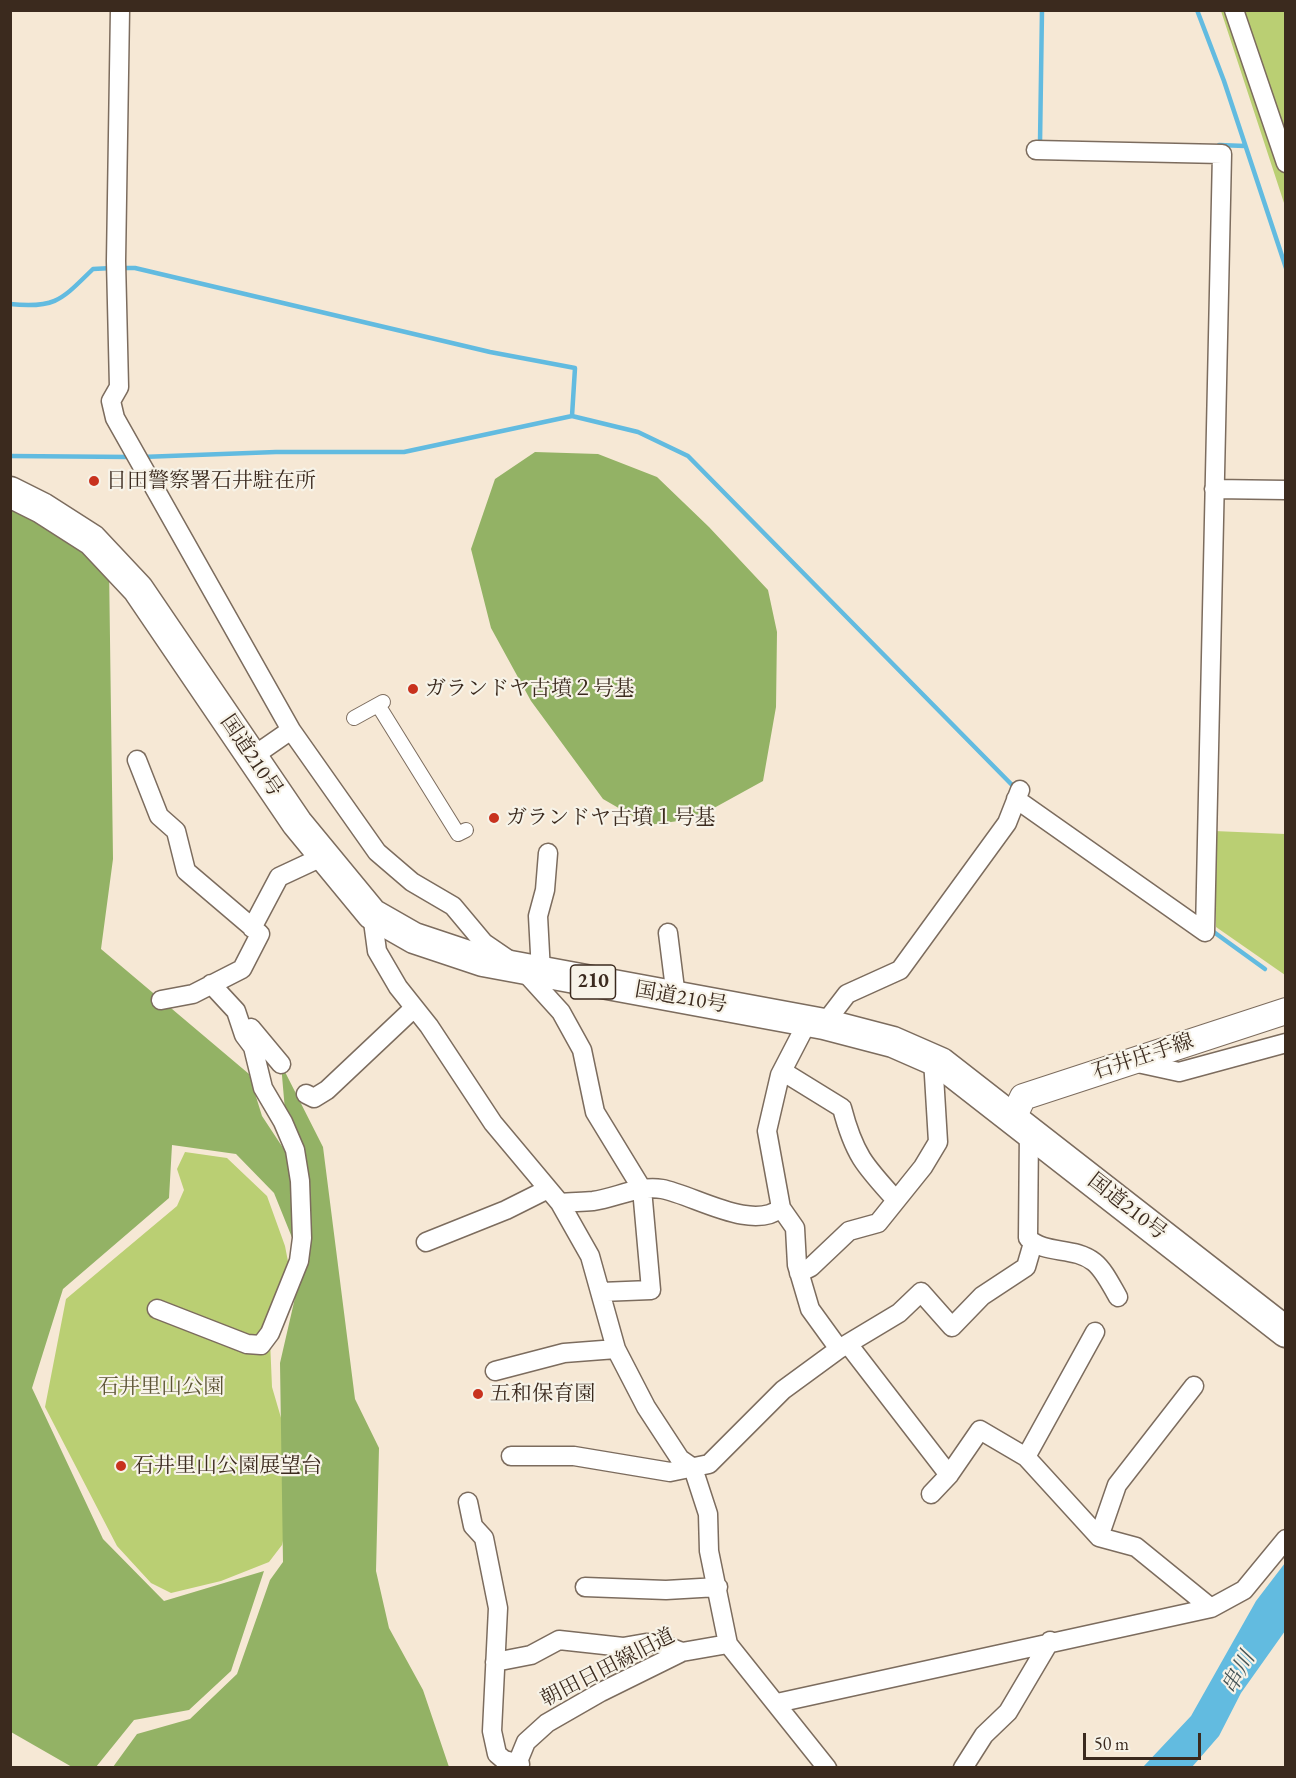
<!DOCTYPE html>
<meta charset="utf-8">
<style>
body{margin:0}
#map{position:relative;width:1296px;height:1778px;overflow:hidden;background:#f6e8d5;font-family:"EB Garamond",serif}
canvas{display:block}
.frame{position:absolute;inset:0;border:12px solid #3b2a1e;pointer-events:none}
.scale{position:absolute;left:1083px;top:1733px;width:118px;height:27px;box-sizing:border-box;border:3px solid #3b2a1e;border-top:0;padding-left:8px;font-size:18px;line-height:21px;white-space:nowrap;color:#3b2a1e;-webkit-text-stroke:4px #f7f3e8;paint-order:stroke}
</style>
<div id="map">
<canvas width="1296" height="1778"></canvas>
<div class="frame"></div>
<div class="scale">50 m</div>
</div>
<script>
const g = document.querySelector('canvas').getContext('2d');
g.lineJoin = 'round';
function fill(path, color) { g.fillStyle = color; g.fill(path, 'evenodd'); }
function strokePath(path, color, width, dash) { g.strokeStyle = color; g.lineWidth = width; g.lineCap = dash ? 'butt' : 'round'; g.setLineDash(dash || []); g.stroke(path); }
function write(font, color, halo, rows, align = 'center') {
  g.font = font + ' "EB Garamond","Noto Serif JP",serif'; g.lineWidth = 4.5; g.setLineDash([]); g.textBaseline = 'middle'; g.strokeStyle = halo; g.fillStyle = color; for (const [text, x, y, turn = 0] of rows) {
    g.save(); g.translate(x, y); g.rotate((+turn || 0) * Math.PI / 180); g.textAlign = isNaN(turn) ? turn : align; if (halo) g.strokeText(text, 0, 0); g.fillText(text, 0, 0); g.restore();
  }
}
fill(new Path2D(`
 M1221 11H1285V206Z
 M1214 831 1285 834V975L1216 927Z
 M185 1152 227 1158 267 1196 285 1246 292 1282 270 1340 272 1387 298 1476 282 1545 269 1562 221 1581 171 1593 151 1583 117 1546 45 1407 66 1299 177 1206 184 1190 177 1169Z`), '#bacf73');
fill(new Path2D(`
 M535 452 598 454 657 477 709 527 768 590 777 632 776 707 763 781 694 819 648 825 603 799 531 701 491 628 471 549 495 479Z
 M11 503 109 566 113 859 101 949 249 1074 262 1116 289 1157 281 1064 323 1147 355 1399 379 1448 376 1571 389 1628 423 1690 449 1767H113L137 1734 190 1719 237 1674 270 1580 283 1562 280 1363 300 1276 291 1170 295 1245 274 1193 236 1154 172 1145 169 1198 63 1289 32 1388 103 1539 164 1601 264 1571 231 1671 189 1710 134 1720 96 1767H72L11 1732Z`), '#93b265');
fill(new Path2D(`
 M1285 1563V1631L1241 1693 1219 1736 1192 1767H1143L1191 1716 1256 1601Z`), '#62bbe0');
strokePath(new Path2D(`
 M1042 10 1040 143H1042
 M1197 10 1224 81 1286 268
 M1219 145 1245 146
 M120 268H135L490 352 575 368 572 416
 M10 304C56 309 62 299 93 269L112 268
 M10 456 131 457
 M142 457 276 452H404L572 416 638 432 688 456 1015 788
 M1211 930 1265 969`), '#62bbe0', 4.5);
const pedestrian = new Path2D(`
 M378 705 458 834 466 830
 M354 718 383 702`);
const minor = new Path2D(`
 M120 10 116 261 119 387 111 401 115 418 291 730 252 757
 M1234 10 1286 163
 M1214 489 1286 490
 M291 730 377 852 412 882 453 906 484 943 522 969 561 1012 582 1050 595 1112 642 1189 651 1290 601 1292
 M137 760 159 816 176 831 186 871 260 934 242 969 193 994 161 1000
 M1016 799 1205 932 1222 154 1036 150
 M372 914 377 951 398 987 429 1026 493 1123 560 1203 590 1256 616 1349 646 1407 680 1459 693 1468 708 1514 709 1551 728 1644
 M252 928 279 877 324 856
 M668 933 676 997
 M541 972 538 916 545 890 548 853
 M808 1021 780 1075 767 1131 781 1208 795 1228 797 1265 810 1309 839 1349
 M824 1024 847 994 900 970 1007 823 1020 790
 M251 1028 281 1064
 M1133 1062 1179 1072 1286 1043
 M782 1071 842 1108C854 1154 864 1165 896 1200
 M306 1094 314 1098 327 1090 414 1008
 M1029 1130 1028 1238C1045 1255 1074 1246 1094 1262 1104 1270 1111 1285 1118 1297
 M560 1203C571 1202 582 1202 593 1201 616 1198 638 1185 662 1189 694 1195 752 1232 781 1208
 M426 1242 506 1210 548 1189
 M799 1273 811 1267 849 1231 878 1223 923 1167 938 1142 933 1059
 M157 1309 247 1344 261 1345 270 1333 299 1261 302 1238 300 1181 295 1150 283 1122 263 1088 253 1047 244 1035 236 1011 211 984
 M1095 1332 1026 1457 1099 1537 1136 1547 1211 1608
 M848 1344 949 1475
 M495 1371 564 1353 616 1349
 M511 1456H574L670 1472 709 1464 783 1390 839 1349 899 1313 921 1292 952 1327 982 1296 1026 1267 1033 1243
 M931 1494 949 1475 980 1430 1026 1457
 M468 1502 473 1526 484 1538 498 1608 492 1731 497 1754 504 1760 520 1764
 M1099 1537 1117 1485 1194 1386
 M585 1587 666 1590 718 1587
 M728 1644 827 1768
 M495 1662 531 1655 559 1640 623 1647 646 1643 662 1644 682 1652
 M777 1703 1211 1608 1244 1590 1286 1539
 M520 1768 519 1759 526 1742 547 1723 601 1692 682 1652 728 1644
 M963 1768 984 1735 1008 1712 1050 1641`);
const secondary = new Path2D(`
 M1013 1118 1023 1097 1286 1011`);
const trunk = new Path2D(`
 M10 492 42 508 92 540 138 589 297 823 372 914 414 938 483 961 824 1024 893 1042 941 1063 1286 1332`);
strokePath(pedestrian, '#7c6c5e', 16);
strokePath(minor, '#7c6c5e', 21);
strokePath(secondary, '#7c6c5e', 28);
strokePath(trunk, '#7c6c5e', 33);
strokePath(pedestrian, '#fff', 14);
strokePath(minor, '#fff', 18);
strokePath(secondary, '#fff', 26);
strokePath(trunk, '#fff', 30);
for (const [x, y, r, color] of [
 [94,481,6,"#c8321e"],
 [413,689,6,"#c8321e"],
 [494,818,6,"#c8321e"],
 [478,1394,6,"#c8321e"],
 [121,1466,6,"#c8321e"]
]) { const dot = new Path2D(); dot.arc(x, y, r, 0, 2 * Math.PI); g.fillStyle = color; g.fill(dot); strokePath(dot, '#f7f3e8', 2); }
for (const [x, y, w] of [
 [593,982,45]
]) { const box = new Path2D(); box.roundRect(x - w / 2, y - 17, w, 34, 4.5); g.fillStyle = '#f7f3e8'; g.fill(box); strokePath(box, '#3b2a1e', 1.5); }
write('bold 20px', '#3b2a1e', null, [
 ["210",593,982]
]);
write('21px', '#3b2a1e', '#f7f3e8', [
 ["日田警察署石井駐在所",106,481],
 ["ガランドヤ古墳２号基",425,689],
 ["ガランドヤ古墳１号基",506,818],
 ["五和保育園",490,1394],
 ["石井里山公園展望台",133,1466]
], 'left');
write('21px', '#3b2a1e', '#f7f3e8', [
 ["国道210号",251,756,56],
 ["国道210号",681,998,10],
 ["石井庄手線",1143,1057,-18],
 ["国道210号",1127,1207,38],
 ["朝田日田線旧道",608,1668,-27]
]);
write('21px', '#5b5333', '#f7f3e8', [
 ["石井里山公園",161,1387]
]);
write('italic 22px', '#475658', '#f7f3e8', [
 ["串川",1239,1673,-61]
]);
</script>
